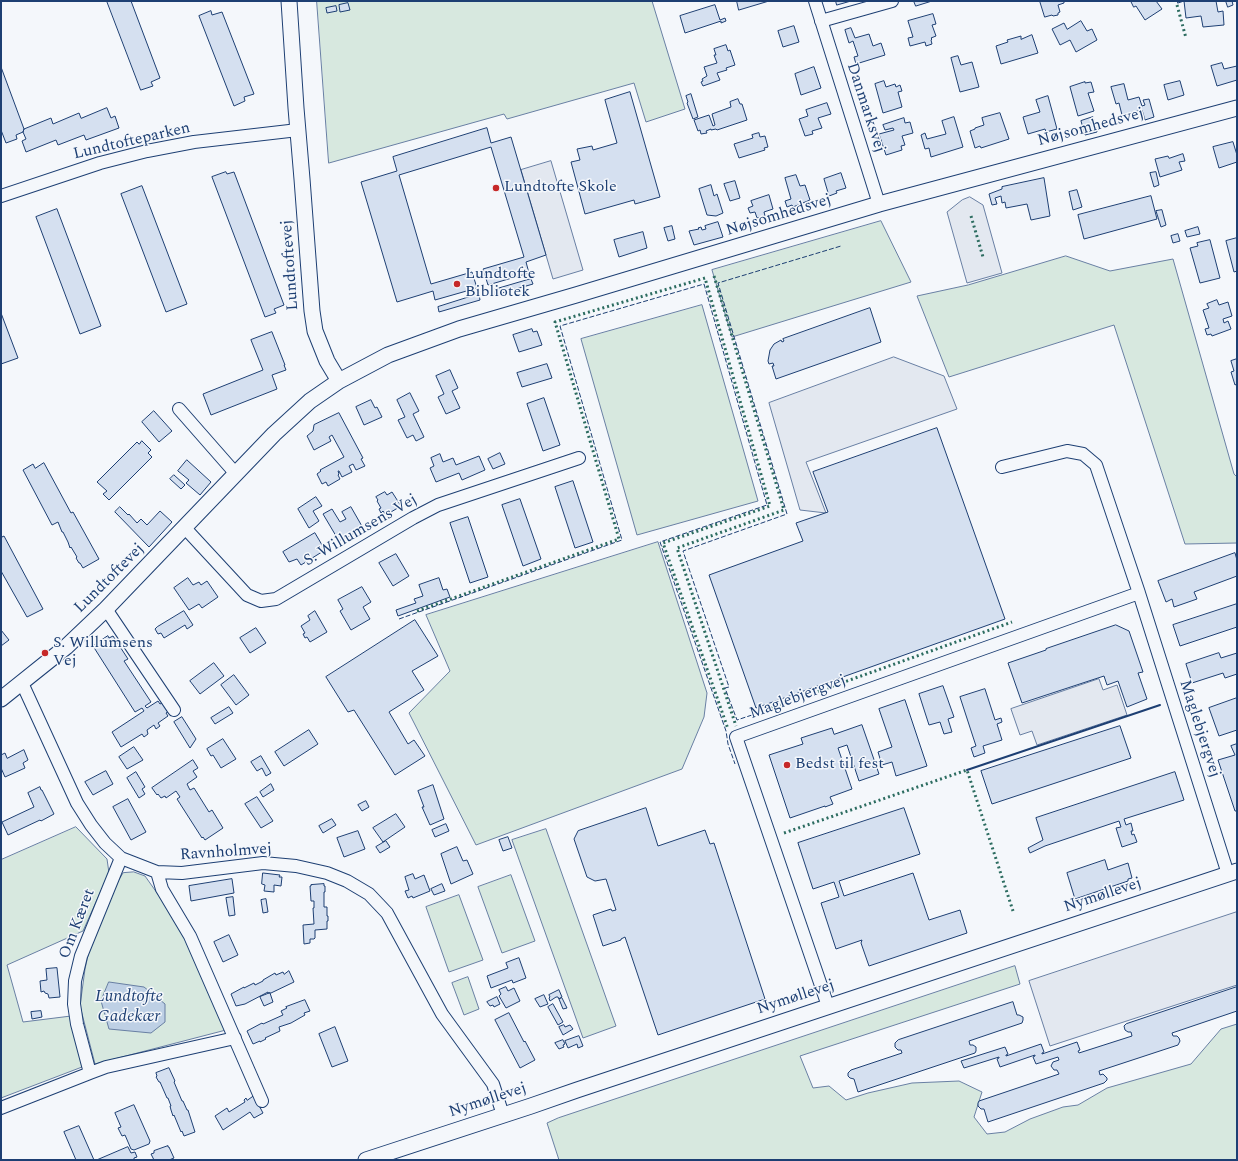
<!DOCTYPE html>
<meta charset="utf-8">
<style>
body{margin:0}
#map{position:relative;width:1238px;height:1161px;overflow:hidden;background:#f4f7fb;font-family:Spectral,serif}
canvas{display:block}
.frame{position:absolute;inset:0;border:2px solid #1d3f73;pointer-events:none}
</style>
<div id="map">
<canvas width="1238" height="1161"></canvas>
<div class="frame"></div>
</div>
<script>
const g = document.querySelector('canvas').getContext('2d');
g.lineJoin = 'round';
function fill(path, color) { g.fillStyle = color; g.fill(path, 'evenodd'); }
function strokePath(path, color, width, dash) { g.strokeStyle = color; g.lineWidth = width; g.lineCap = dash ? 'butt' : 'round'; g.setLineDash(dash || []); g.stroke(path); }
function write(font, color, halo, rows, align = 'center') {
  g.font = font + ' Spectral,serif'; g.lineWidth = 3; g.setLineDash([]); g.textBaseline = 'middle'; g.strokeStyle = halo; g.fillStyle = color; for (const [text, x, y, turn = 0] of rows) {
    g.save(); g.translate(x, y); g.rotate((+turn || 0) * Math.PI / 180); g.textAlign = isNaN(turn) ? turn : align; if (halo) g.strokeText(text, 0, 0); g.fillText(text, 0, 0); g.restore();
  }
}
const green = new Path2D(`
 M317 1H652L685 109 646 122 634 83 507 119 504 114 329 163Z
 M881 221 911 282 732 337 712 270Z
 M1066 256 1110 271 1173 259 1234 474 1237 477V543L1185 544 1114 325 949 377 917 296 968 285Z
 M702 305 758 501 637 535 581 339Z
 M658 542 707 693 704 717 682 769 476 845 409 713 450 671 426 615Z
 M76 827 107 859 109 873 83 931 7 965 23 1022 71 1016 82 1067 1 1098V860Z
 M546 829 616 1026 583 1038 512 840Z
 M134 872 145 876 162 900 189 945 226 1030 95 1064 80 1006 85 969 90 946 115 886 123 873Z
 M511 875 535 941 502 953 478 887Z
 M459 895 483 960 449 972 426 907Z
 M1015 966 1020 984 800 1056 813 1088 829 1086 846 1100 868 1093 912 1083 959 1081 982 1092 974 1117 987 1134 1005 1132 1030 1119 1063 1107 1078 1105 1107 1088 1191 1064 1221 1029 1237 1024V1160H559L547 1123 558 1118Z
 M468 977 479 1009 464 1015 452 983Z`);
fill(green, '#d7e8df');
strokePath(green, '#687fa3', 1);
const parking = new Path2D(`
 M551 161 583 270 553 279 521 170Z
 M970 197 983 205 1002 273 967 283 947 212 962 200Z
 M894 357 944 376 957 409 806 462 826 513 800 510 769 403Z
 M1099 679 1103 690 1117 685 1127 715 1037 745 1032 731 1020 735 1011 709Z
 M1237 912V985L1050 1046 1029 981Z`);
fill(parking, '#e3e8f0');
strokePath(parking, '#687fa3', 1);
const water = new Path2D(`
 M109 982 144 987 165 1004V1022L151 1033 109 1029 101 1001Z`);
fill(water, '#bed0e5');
strokePath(water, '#687fa3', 1);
const building = new Path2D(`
 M107 1H131L160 78 151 82 153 86 141 90Z
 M737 1H769L739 10Z
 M836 1H851L837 5Z
 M914 1H932L916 6Z
 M1040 1H1064V3L1058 5 1060 12 1058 13V15L1053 16 1052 15 1045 17Z
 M1131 1H1156L1162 9 1145 20 1136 6 1134 7Z
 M1178 1H1216L1218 12 1223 11 1224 25 1203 27 1201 16 1186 18 1184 1 1178 3Z
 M1226 1H1232L1233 5 1228 7Z
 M348 3 350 10 340 12 339 5Z
 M715 5 720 20 725 18 726 21 721 23V21L685 33 680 16Z
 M336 6 337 11 327 13 326 8Z
 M211 11 212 15 222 12 254 94 244 97 245 101 234 106 199 16Z
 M933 14 936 24 932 25 936 36 931 38 932 39 931 40 932 44 926 46 925 42 910 46 908 38 913 37 908 21Z
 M1081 21 1087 31 1092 29 1097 40 1076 52 1070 40 1060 45 1052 29 1064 23 1067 29Z
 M794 26 799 42 783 47 778 31Z
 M851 28 855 38 869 34 873 46 881 43 885 55 856 64 854 57 858 56 853 41 849 43 845 30Z
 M1032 35 1038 53 1001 64 996 46 1008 42 1007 40 1021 36V39Z
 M726 45 728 51 730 50 735 65 726 68 727 70 717 73 720 80 703 86 701 82 703 81 702 79 707 76 704 67 717 63 714 55H716L714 49Z
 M958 56 961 65 972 62 979 87 960 92 951 58Z
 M1222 63 1224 69 1237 66V80L1217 86 1211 66Z
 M1 67 24 129 23 132 16 135 17 139 6 143 1 130Z
 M814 67 821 88 801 95 795 74Z
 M884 81 886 87 895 84 896 87 900 85 902 91 898 92 902 107 883 113 875 84Z
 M1180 81 1184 95 1168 100 1164 85Z
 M1085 82V83L1091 82 1094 92 1088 93 1094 111 1078 116 1070 87Z
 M1124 84 1128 100 1139 97 1142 106 1145 105 1143 100 1149 99 1154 117 1145 120 1142 110 1122 115 1119 103 1116 104 1111 87Z
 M630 92 660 197 635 204 634 200 585 214 571 162 580 160 577 149 592 146 593 150 617 143 605 100Z
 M691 94 698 117 693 119 687 103 688 102 686 96Z
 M1048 96 1057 129 1046 132 1045 129 1028 134 1023 117 1040 112 1036 100Z
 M738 99 740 104H742L747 120 717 130 716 129 711 130V129L706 131 707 133 701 134 700 130 698 131 694 120 709 115 713 126 715 125 712 114 731 107 730 102Z
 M827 103 831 114 818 118 822 128 812 131 813 134 805 136 799 119 808 116 806 110Z
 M107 108 111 118 115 116 119 128 86 140 84 135 58 145 56 140 26 152 22 141 26 139 23 132 24 129 51 118 53 124 79 113 81 118Z
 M1000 113 1009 139 981 148 980 146 975 148 970 131 975 129V128L984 125 982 118Z
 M954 117 963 147 931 157 929 148 925 149 921 135 925 133 927 139 946 134 942 121Z
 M1093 117 1097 132 1085 135 1081 121Z
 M904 118 905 123 910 122 913 133 902 136 905 145 901 146 902 150 886 155 879 134 894 130 893 128 885 130 883 125Z
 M487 128 491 143 511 137 546 255 526 262 529 273 488 285 483 269 524 257 491 147 399 175 431 284 472 272 477 288 435 300 433 291 397 302 361 182 397 171 393 157Z
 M759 133 760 137 765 136 768 147 764 148 765 150 739 158 734 144 753 138 752 135Z
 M1233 142 1237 155V162L1219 168 1213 147Z
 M1183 154 1185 161 1179 162 1182 170 1160 177 1155 159 1168 156 1169 158Z
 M226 172 227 174 234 172 284 305 274 309 276 313 265 317 212 177Z
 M1156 172 1159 185 1154 187 1150 173Z
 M841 173 846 188 836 191 837 193 829 196 824 179Z
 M796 175 800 186 805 185 810 200 793 207 792 205 787 207 785 201 791 199 785 178Z
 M1044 178 1050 216 1031 220 1027 204 1006 208 1005 202 1002 203 1001 196 995 198 997 204 992 205 989 194 1002 189V187Z
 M735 181 740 198 730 201 724 184Z
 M711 185 714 196 717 194 723 213 716 216 707 215 699 189Z
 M142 186 187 304 166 312 121 194Z
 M1077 190 1082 207 1073 210 1069 192Z
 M769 195 773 209 764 212 765 216 757 218 755 212 750 213 748 208 753 206 751 201Z
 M1151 196 1157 219 1084 239 1078 215Z
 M57 209 101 326 80 334 36 217Z
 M1162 210 1166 225 1161 227 1156 211Z
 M718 222 723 237 694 245 689 231 699 229 698 228 701 227 702 230 706 229 705 226Z
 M672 226 675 239 668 241 664 228Z
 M1198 227 1200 234 1187 237 1185 231Z
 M643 232 647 248 619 257 614 240Z
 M1178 234 1180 241 1173 243 1171 236Z
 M1237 238V271L1234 272 1226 241Z
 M1210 240 1220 278 1200 283 1190 248 1198 246 1197 243Z
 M531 279 533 284 492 296 490 291Z
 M479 294 480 300 439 312 438 307Z
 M1217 300 1219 305 1228 302 1232 316 1223 319 1224 323 1228 321 1231 329 1212 336 1211 334 1207 335 1205 329 1209 328 1203 310 1209 308 1207 304Z
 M870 308 881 342 776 379 772 366H774L773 363 769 364 768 361 770 350 774 344 781 340 782 342 784 341 783 339Z
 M1 313 18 358 1 364Z
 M532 329 533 332 537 331 542 345 519 352 513 335Z
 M272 332 285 365H284L286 370 272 375 277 389 211 415 203 394 263 370 251 340Z
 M1237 359V384L1235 385 1231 372 1234 371 1231 361Z
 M547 364 552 378 522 387 517 373Z
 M450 370 458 388 452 391 460 408 446 414 438 397 444 394 436 376Z
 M410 393 419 411 413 414 424 437 416 441 413 435 407 438 398 420 405 417 397 400Z
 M544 398 560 445 543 451 527 404Z
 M371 400 375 408 377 407 382 417 364 425 356 407Z
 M154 411 172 431 159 442 142 422Z
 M339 413 363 458 361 459 365 466 356 470 353 464 349 466 352 472 342 477 339 471H338L339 474 338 475 340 479 328 486 326 482 322 484 317 474 321 471 320 470 344 457 332 435 329 437 331 441 314 450 307 436 313 431 314 425Z
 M937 428 1005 619 756 708 709 575 803 541 796 523 828 512 813 472Z
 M142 441 151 450 148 453 152 457 109 500 103 494 107 491 97 482 137 442 139 444Z
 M500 453 505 464 493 469 488 459Z
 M440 454 443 462 453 458 456 465 479 456 485 470 462 480 459 473 436 482 430 468 434 466 431 458Z
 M187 460 211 482 200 495 186 483 189 480 178 471Z
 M44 463 71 513 73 512 99 559 83 568 80 563H79L76 558 77 557 71 547 70 548 68 542 63 532H62L58 522 52 525 23 470 33 464 35 468Z
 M174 475 185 485 181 489 170 479Z
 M573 481 593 542 575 548 555 487Z
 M385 492 387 495 392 492 401 506 386 515 383 511 381 513 379 509 381 508 377 501 378 500 376 497Z
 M316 497 322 506 313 511 319 521 309 528 298 509Z
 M520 499 541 559 523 566 502 505Z
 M120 507 128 515 129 514 137 523 141 519 147 525 160 511 172 522 149 547 115 512Z
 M351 507 363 528 346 538V537L339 541 323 514 332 509 340 522 346 519 342 512Z
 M468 517 488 577 470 583 450 523Z
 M315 533 325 550 301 565 297 559 289 562 283 552Z
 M1 535 2 537 4 536 43 609 27 617 1 571Z
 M1235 553 1237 560V576L1194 592 1197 599 1174 607 1172 599 1166 602 1158 581Z
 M396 554 409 576 393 586 379 563Z
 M188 578 193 585 199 582 201 585 207 581 218 597 202 608 199 604 189 610 174 588Z
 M439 578 443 590 447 589 450 597 398 616 396 610 416 603 414 599 423 596 419 585Z
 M362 587 371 602 363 607 370 619 351 630 340 611 343 609 338 600Z
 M1237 604V627L1180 646 1173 625Z
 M184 611 193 625 187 629 185 625 164 638 161 633 158 634 155 629 157 627Z
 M315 611 327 632 310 642 307 637 305 638 303 634 305 633 301 626 310 620 308 616Z
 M415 620 438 656 412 671 424 690 389 712 408 744 414 740 425 756 395 775 354 710 348 712 326 677Z
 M1116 625 1129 631 1143 672 1138 673 1147 699 1127 707 1118 681 1107 685 1104 676 1022 703 1008 663 1046 650V649Z
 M256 628 266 643 250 653 240 638Z
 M1 630 9 640 1 646Z
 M108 636 109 638 113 636 128 659 124 661 151 702 145 706 147 708 158 701 160 704 164 702 169 711 166 713 168 716 158 723 160 726 156 729 154 725 147 730 148 734 144 737 142 734 121 747 112 732 144 711 142 708 135 712 93 646Z
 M1219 653 1221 658 1237 653V674L1225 678 1223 673 1192 683 1186 664Z
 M214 663 224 676 200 694 190 681Z
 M234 675 249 695 236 705 221 685Z
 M943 686 954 717 948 719 952 732 944 734 940 722 929 725 919 694Z
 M985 689 995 720 1001 718 1002 722 997 724 1002 740 983 746 985 753 974 757 971 748 976 746 960 697Z
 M1237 698V730L1219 736 1209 708Z
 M905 700 927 766 896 776 892 762 882 765 878 752 892 747 879 709Z
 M229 707 233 713 215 724 211 718Z
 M182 717 196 739 190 748 174 722Z
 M862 725 879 774 859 781 847 745 838 748 852 789 830 797 833 804 825 807V806L790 818 769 755 803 744 801 738 832 728 834 734Z
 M1120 726 1131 758 992 804 981 771Z
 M309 730 318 744 284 766 275 752Z
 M223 739 236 759 221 768 213 755 211 756 207 749Z
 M1237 744V811H1235L1218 760 1235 755 1231 746Z
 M134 747 143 760 127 769 119 757Z
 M24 750 28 760 23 763 25 768 5 777 1 768V755L5 753 7 758Z
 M261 756 271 773 266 776 262 768 257 771 251 762Z
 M193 760 198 768 193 771 197 777 187 784 190 790 194 788 209 812 212 810 223 828 205 840 203 837 202 838 177 799 180 797 176 791 166 798 165 796 161 798 158 794 157 795 152 788Z
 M106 771 113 784 93 795 85 782Z
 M136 772 145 787 142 789 145 794 139 798 127 778Z
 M1175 772 1184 800 1124 819 1126 825 1131 823 1133 831H1131L1132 835 1134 834 1137 842 1122 847 1116 828 1121 827 1119 821 1045 846 1030 853 1028 848 1043 840 1036 818Z
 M271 784 274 790 263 797 260 792Z
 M433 785 444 819 430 825 422 807H424L418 791Z
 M40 787 41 790H42L54 814 41 821 40 820 8 835 2 822 34 807 28 793Z
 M257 797 273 821 261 828 245 804Z
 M128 799 146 832 131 840 113 807Z
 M366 801 369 807 362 811 358 805Z
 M646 808 658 846 705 830 710 844 714 843 765 999 658 1035 625 937 621 939V940L603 946 593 915 611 909 612 911 616 910 606 879 595 881 587 877 574 839 578 831Z
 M904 808 920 854 839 881 844 896 913 873 929 920 960 910 967 933 869 966 861 943 862 940 836 949 821 903 839 897 834 882 813 889 798 843Z
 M396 814 405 827 383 842 373 828Z
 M332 819 336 825 323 833 319 826Z
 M446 824 449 831 435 837 432 830Z
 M358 831 365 849 344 857 337 838Z
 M508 837 512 848 503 851 499 840Z
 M386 841 390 847 380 853 376 847Z
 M457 847 463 861 467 860 473 874 451 884 441 854Z
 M1105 860 1108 870 1128 863 1132 878 1128 879V881L1075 899 1067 873Z
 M263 873 280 875 279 877H282L281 886 274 885V892L264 891 265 885 262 884Z
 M413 874 415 879 424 875 430 891 413 898 412 896 408 898 405 891 409 890 405 877Z
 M232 879 234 893 191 901 189 886Z
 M324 884V886H325V892H324V907H327V916H328V921H327V929L315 930V938L314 939H310V943L304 944 303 925 314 924 313 908H314V901H311L310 886H311V885Z
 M442 884 445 891 434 895 431 889Z
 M233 897 235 915 229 916 226 898Z
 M266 899 268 912 263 913 261 900Z
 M229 935 238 955 223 962 214 942Z
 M519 958 526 978 513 983 512 980 491 988 487 976 508 968 506 963Z
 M57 968 60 997 49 998 48 994 45 993 44 991 41 992 40 981 47 980 46 969Z
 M289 971 294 982 271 993H268V992L245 1004 236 1006 231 994 244 987V988L254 983 255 985 263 981V980L275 973 276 975 283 972 284 974Z
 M506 987 508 991 514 988 520 1001 506 1008 499 996 501 994 499 990Z
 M1237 987V1011L1172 1033 1173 1036H1177L1179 1038 1180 1041 1178 1045 1099 1071 1100 1075 1103 1074 1107 1078V1080L1104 1083 988 1122 984 1109H981L978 1106V1103L979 1101 1059 1074 1057 1070H1054L1051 1066 1053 1062 1059 1060 1058 1057 1036 1064 1033 1057 1035 1056V1055L1000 1067 997 1059 999 1058V1057L964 1068 961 1061 1005 1047 1008 1054 1006 1055V1056L1041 1044 1044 1052 1042 1053V1054L1077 1042 1080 1050 1078 1051 1079 1053 1132 1036 1131 1032H1128L1125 1030 1124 1026 1126 1024Z
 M559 990 562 997 559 999 558 997H556L550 1001 549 998 550 997 549 995Z
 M270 993 273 1002 264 1006 260 997Z
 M544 995 548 1004 540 1007 535 999Z
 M497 997 500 1004 494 1007 493 1005 490 1006 487 1002Z
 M562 998 567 1008 563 1009 559 999Z
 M305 1000 310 1011 304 1013 305 1015 291 1023 279 1027 280 1031 265 1038 266 1039 260 1042V1041L253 1044 247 1031 262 1023 263 1024 283 1015 281 1011 287 1008 286 1007Z
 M1013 1002 1017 1015H1019L1023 1017V1020L1022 1023 969 1041 970 1045H973L976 1047V1051L975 1053 858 1092 854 1079 850 1078 848 1076V1073L851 1070 902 1053 901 1050H898L895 1047V1043L898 1040Z
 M553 1004 563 1022 558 1025 548 1007Z
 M41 1011 42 1017 32 1019 31 1012Z
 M509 1013 524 1042 525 1041 535 1060 520 1068 495 1020Z
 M564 1025 565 1027 570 1025 573 1029 563 1035 559 1027Z
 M335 1027 348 1061 332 1067 319 1034Z
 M579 1036 583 1046 578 1048 577 1044 568 1048 565 1041Z
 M563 1040 565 1044 563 1045 564 1047 559 1049 555 1043Z
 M169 1068 175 1081 174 1082 182 1101H183L187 1110H188L195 1132 184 1136 182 1131 181 1132 174 1115 173 1116 171 1110 170 1106H171L168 1098H167L160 1082H159L156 1077 157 1076 156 1073Z
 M254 1096 263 1113 254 1118 250 1112 223 1130 215 1116 227 1108 229 1112 245 1102 244 1100 246 1098 247 1100Z
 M134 1105 150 1141 149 1144 134 1150 131 1149 125 1135 122 1136 118 1128 121 1127 115 1113Z
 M79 1126 94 1160H76L64 1132Z
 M168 1146V1147H169L174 1158 169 1160H154L151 1154 154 1153V1151Z
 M128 1147 131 1153 135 1152 137 1157 134 1158V1160H97Z`);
fill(building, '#d5e0f0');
strokePath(building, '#1d3f73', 1);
const minor = new Path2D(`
 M815 1 879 204
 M821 21 892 1
 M1 196 100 163 147 151 194 142 298 130
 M179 409 236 474
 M1002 467 1067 451 1083 454 1096 465 1139 593
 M185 528 247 595 261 601 276 599 413 518 438 505 579 458
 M106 609 174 710
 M22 683 77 803 91 825 105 843 121 858 157 872 182 873 263 863 296 866 327 873 347 881 369 894 387 913 442 1014 493 1084 503 1115
 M121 858 81 956 75 981 74 1004 77 1024 90 1073 106 1067 235 1038
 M157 872 162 889 190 936 262 1101
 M828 1006 736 737 1139 593 1228 874
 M1 1108 90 1073`);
const tertiary = new Path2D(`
 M289 1 296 108 302 179 312 311 315 331 327 361 339 381
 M1 699 66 647 106 609 274 434 310 401 339 381 388 355 459 329 576 295 879 204 1237 108
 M366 1160 531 1106 577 1090 1237 871`);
strokePath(minor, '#1d3f73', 14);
strokePath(tertiary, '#1d3f73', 17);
strokePath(minor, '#f4f7fb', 12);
strokePath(tertiary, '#f4f7fb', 15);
strokePath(new Path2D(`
 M1177 5 1186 38
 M971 216 983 257
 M714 276 784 510 677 548 736 726
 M417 611 619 539 555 322 705 278 770 506 663 543 728 729
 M752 715 1012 622
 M784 833 967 770 1013 911`), '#2c6c60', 3, [2, 3]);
strokePath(new Path2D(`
 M399 619 622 540 560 326 704 284 767 505 660 542 726 731 728 744 735 764
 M752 715 737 720 725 688 729 687 683 551 787 514 718 283 841 246`), '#1d3f73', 1, [5, 2]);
strokePath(new Path2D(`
 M967 770 1160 705`), '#1d3f73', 2);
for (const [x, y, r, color] of [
 [496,188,4,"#c62828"],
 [457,284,4,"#c62828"],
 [45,653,4,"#c62828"],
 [787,765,4,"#c62828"]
]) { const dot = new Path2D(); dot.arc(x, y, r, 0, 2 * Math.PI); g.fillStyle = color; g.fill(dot); strokePath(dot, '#f4f7fb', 1.5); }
write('16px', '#1d3f73', '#f4f7fb', [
 ["Danmarksvej",865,108,72],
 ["Nøjsomhedsvej",1091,128,-15],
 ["Lundtofteparken",132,142,-13],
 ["Nøjsomhedsvej",779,216,-17],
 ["Lundtoftevej",291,265,-94],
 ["S. Willumsens Vej",361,531,-30],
 ["Lundtoftevej",110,579,-45],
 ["Maglebjergvej",798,698,-20],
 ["Maglebjergvej",1199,729,72],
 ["Ravnholmvej",226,853,-4],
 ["Nymøllevej",1103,896,-18],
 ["Om Kæret",78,924,-69],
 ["Nymøllevej",796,998,-18],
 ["Nymøllevej",488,1101,-18]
]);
write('16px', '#1d3f73', '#f4f7fb', [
 ["Lundtofte Skole",504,188],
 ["Lundtofte",465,275],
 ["Bibliotek",465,293],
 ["S. Willumsens",53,644],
 ["Vej",53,662],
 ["Bedst til fest",795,765]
], 'left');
write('italic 17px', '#1d3f73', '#f4f7fb', [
 ["Lundtofte",129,998],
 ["Gadekær",129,1018]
]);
</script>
